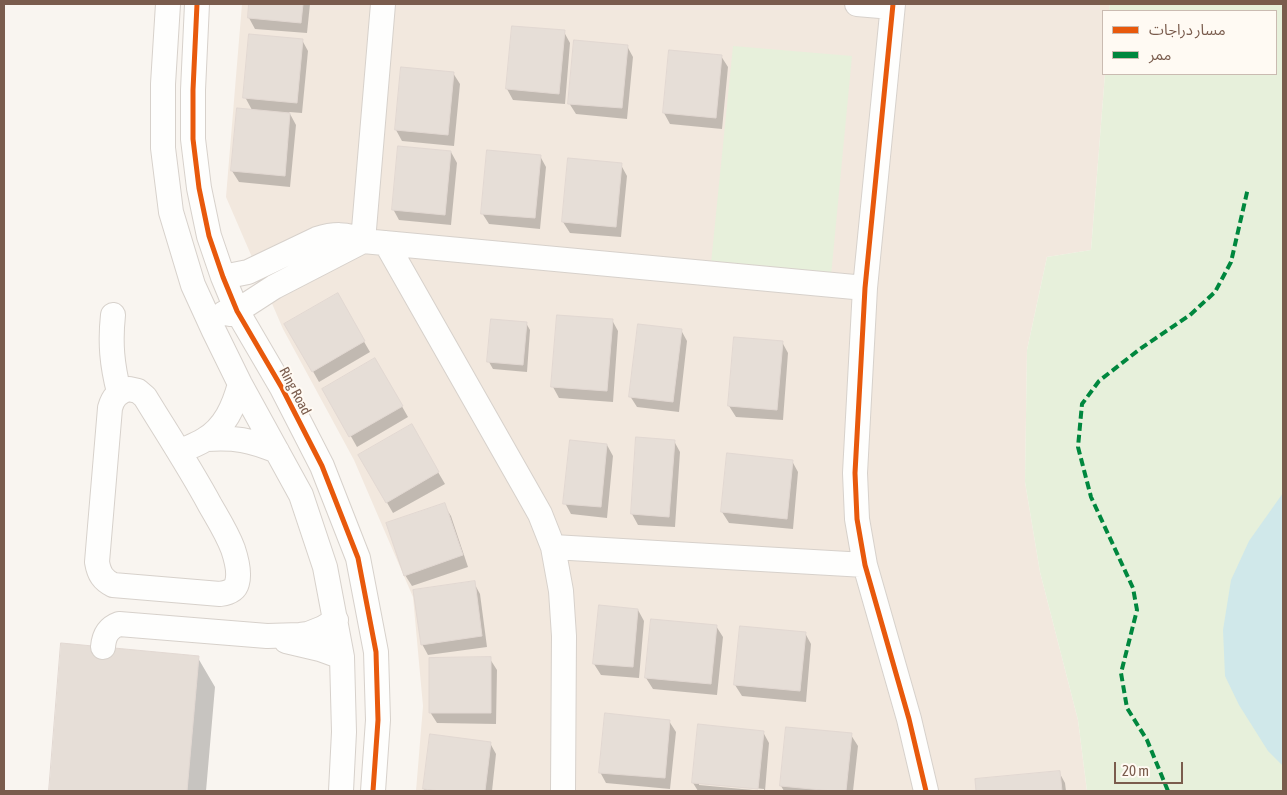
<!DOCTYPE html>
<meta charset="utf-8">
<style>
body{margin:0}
#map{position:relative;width:1287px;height:795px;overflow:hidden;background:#f9f5f0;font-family:"Asap Condensed","Noto Sans Arabic",sans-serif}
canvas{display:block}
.frame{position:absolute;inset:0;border:5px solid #7a5c4d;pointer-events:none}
.legend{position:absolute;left:1102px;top:10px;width:175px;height:65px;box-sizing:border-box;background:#fffaf3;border:1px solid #cabbb1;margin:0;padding:6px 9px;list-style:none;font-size:15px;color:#7a5c4d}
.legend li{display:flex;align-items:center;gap:10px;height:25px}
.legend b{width:25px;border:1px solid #cabbb1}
.scale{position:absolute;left:1114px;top:762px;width:69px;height:22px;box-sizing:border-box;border:2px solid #7a5c4d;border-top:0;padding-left:6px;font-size:15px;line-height:18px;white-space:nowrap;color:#7a5c4d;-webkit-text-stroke:4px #fffaf3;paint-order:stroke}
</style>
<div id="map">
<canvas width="1287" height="795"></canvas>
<div class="frame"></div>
<ul class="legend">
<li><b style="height:6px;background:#e8590c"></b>مسار دراجات</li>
<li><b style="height:6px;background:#00873e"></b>ممر</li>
</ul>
<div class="scale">20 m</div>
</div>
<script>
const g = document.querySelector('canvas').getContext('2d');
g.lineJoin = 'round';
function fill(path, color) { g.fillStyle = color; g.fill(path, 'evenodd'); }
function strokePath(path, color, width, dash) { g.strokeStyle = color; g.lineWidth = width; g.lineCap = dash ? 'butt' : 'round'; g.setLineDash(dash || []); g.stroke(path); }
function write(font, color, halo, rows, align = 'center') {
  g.font = font + ' "Asap Condensed",sans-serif'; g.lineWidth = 4; g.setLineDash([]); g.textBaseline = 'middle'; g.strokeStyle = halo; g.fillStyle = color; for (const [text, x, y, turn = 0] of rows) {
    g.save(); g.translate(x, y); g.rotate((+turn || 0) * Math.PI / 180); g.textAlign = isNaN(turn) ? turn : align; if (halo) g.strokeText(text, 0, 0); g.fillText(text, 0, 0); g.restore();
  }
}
fill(new Path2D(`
 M242 4H1110L1109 11H1103V74H1105L1091 250 1047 257 1027 350 1025 482 1040 572 1078 720 1087 791H416L423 706 413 597 354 460 283 329 226 197Z`), '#f2e8de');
fill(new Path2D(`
 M1110 4H1283V791H1087L1078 720 1040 572 1025 482 1027 350 1047 257 1091 250 1105 74H1276V11H1109Z
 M733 46 852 56 831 276 711 263Z`), '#e7f0db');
fill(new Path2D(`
 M1283 493V766L1268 751 1239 705 1225 676 1223 630 1231 580 1249 541Z`), '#d0e8ea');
fill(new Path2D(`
 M250 4H310L307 33 255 29 249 18Z
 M564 32 570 43 565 104 513 100 507 89Z
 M302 40 308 51 302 113 289 112 296 125 290 187 239 182 232 171 252 110 245 97Z
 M627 46 633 57 627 119 576 114 569 103Z
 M670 52 721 56 728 67 722 129 670 124 664 113Z
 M453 73 460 84 454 146 402 141 396 130Z
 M451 152 457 163 451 225 399 220 393 209Z
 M540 156 546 167 540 229 489 224 482 213Z
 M621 165 627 176 621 237 570 233 563 222Z
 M337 295 370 352 319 382 286 324Z
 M612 320 618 331 613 402 559 398 553 387Z
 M526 323 530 330 527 372 493 369 489 362Z
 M681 330 687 341 679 412 637 407 630 396Z
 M782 342 788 353 783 420 736 417 729 406Z
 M375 359 408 417 357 447 324 389Z
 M411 426 445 484 393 513 360 456Z
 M637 439 674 441 680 452 675 527 638 525 632 514Z
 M607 445 613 456 607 518 571 514 565 503Z
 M792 461 798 472 793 529 729 523 722 512Z
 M444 505 451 516 468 567 412 586 405 575Z
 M474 583 480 594 487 647 428 655 422 644Z
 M638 610 644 621 639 678 601 675 594 664Z
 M716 626 723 637 717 695 653 689 646 678Z
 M805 633 811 644 806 702 742 696 735 685Z
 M63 644 198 658 215 687 206 791H50Z
 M490 659 497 670 496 724 437 723 430 712Z
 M669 721 676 732 670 789 606 783 600 772Z
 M787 729 851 735 858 746 853 791H784L781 786Z
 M763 732 769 743 765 791H698L693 783ZM699 783 764 789V791L699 785Z
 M490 743 496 754 492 791H425L424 789Z
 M1059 772 1065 783 1066 791H977L976 780Z`), '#0003');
const building = new Path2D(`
 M249 4H303L301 23 248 18Z
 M512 26 565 30 559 94 506 89Z
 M249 34 303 39 297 103 243 98Z
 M574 40 628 45 622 108 568 104Z
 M669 50 722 55 716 118 663 113Z
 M401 67 454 72 448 135 395 130Z
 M237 108 290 113 285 176 231 171Z
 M398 146 451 151 445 215 392 210Z
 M487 150 541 155 535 218 481 214Z
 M568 158 622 163 616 227 562 222Z
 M338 293 365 341 312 372 284 324Z
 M557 315 613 319 607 391 551 387Z
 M491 319 527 322 523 365 487 362Z
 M638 324 682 329 673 402 629 397Z
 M734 337 783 341 777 410 728 406Z
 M375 358 403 406 349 437 322 389Z
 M412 424 439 472 386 503 358 455Z
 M636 437 675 440 669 517 631 514Z
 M570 440 607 444 601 507 563 504Z
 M727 453 793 460 787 519 721 512Z
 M445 503 463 555 404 576 386 523Z
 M475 581 482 636 421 645 413 590Z
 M599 605 638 609 633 667 593 664Z
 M651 619 717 625 711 684 645 678Z
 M740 626 806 632 800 691 734 685Z
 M61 643 199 656 187 791H49Z
 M491 657V713H429V658Z
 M605 713 670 720 665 778 599 773Z
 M698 724 764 731 758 789 692 783Z
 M786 727 852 733 846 791H832L780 786Z
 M430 734 491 742 485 791H441L423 789Z
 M1060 771 1062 791H976L975 779Z`);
fill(building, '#e6ded7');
strokePath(building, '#e2d8d2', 1);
const minor = new Path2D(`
 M168 4 163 84V148L171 212 193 285 214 331 240 384 301 495 325 567 342 657 344 732 341 791
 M197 4 193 90V139L199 188 209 236 223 277 237 311 282 388 322 466 358 558 376 652 378 720 373 791
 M857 4 892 7
 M893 4 865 288 855 473 857 519 865 565 909 719 926 791
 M363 241 383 4
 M386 243 527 491 540 514 553 547 561 591 564 636 563 791
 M223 277 248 272 317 239C333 234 347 233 363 241L865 288
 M224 313 230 314 237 311 274 287 363 241
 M113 315C110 343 112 365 119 392
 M129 389 138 391 145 397C167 433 190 468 210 505 218 519 227 533 233 549 236 558 240 573 237 583 235 591 227 593 220 594L113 585C103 580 99 574 97 562L110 408C113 397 118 392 129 389Z
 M206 439C235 437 250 440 277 451
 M179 452C187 448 196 445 204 440 225 428 234 406 240 384
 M553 547 865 565
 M286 641 320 649 342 657
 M103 647C104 635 108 628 119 624L267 636 300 635 308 634 323 628 336 620`);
strokePath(minor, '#d7d1cb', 26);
strokePath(minor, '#fefefd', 24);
strokePath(new Path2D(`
 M1168 791 1147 740 1127 708 1121 673 1137 610 1133 588 1091 497 1078 447 1082 404 1099 381 1140 349 1190 315 1215 292 1231 262 1248 188`), '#00873e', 4, [8, 4]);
strokePath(new Path2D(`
 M197 4 193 90V139L199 188 209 236 223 277 237 311 282 388 322 466 358 558 376 652 378 720 373 791
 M893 4 865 288 855 473 857 519 865 565 909 719 926 791`), '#e8590c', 5);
write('14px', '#7a5c4d', '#fffaf3', [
 ["Ring Road",295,391,62]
]);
</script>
